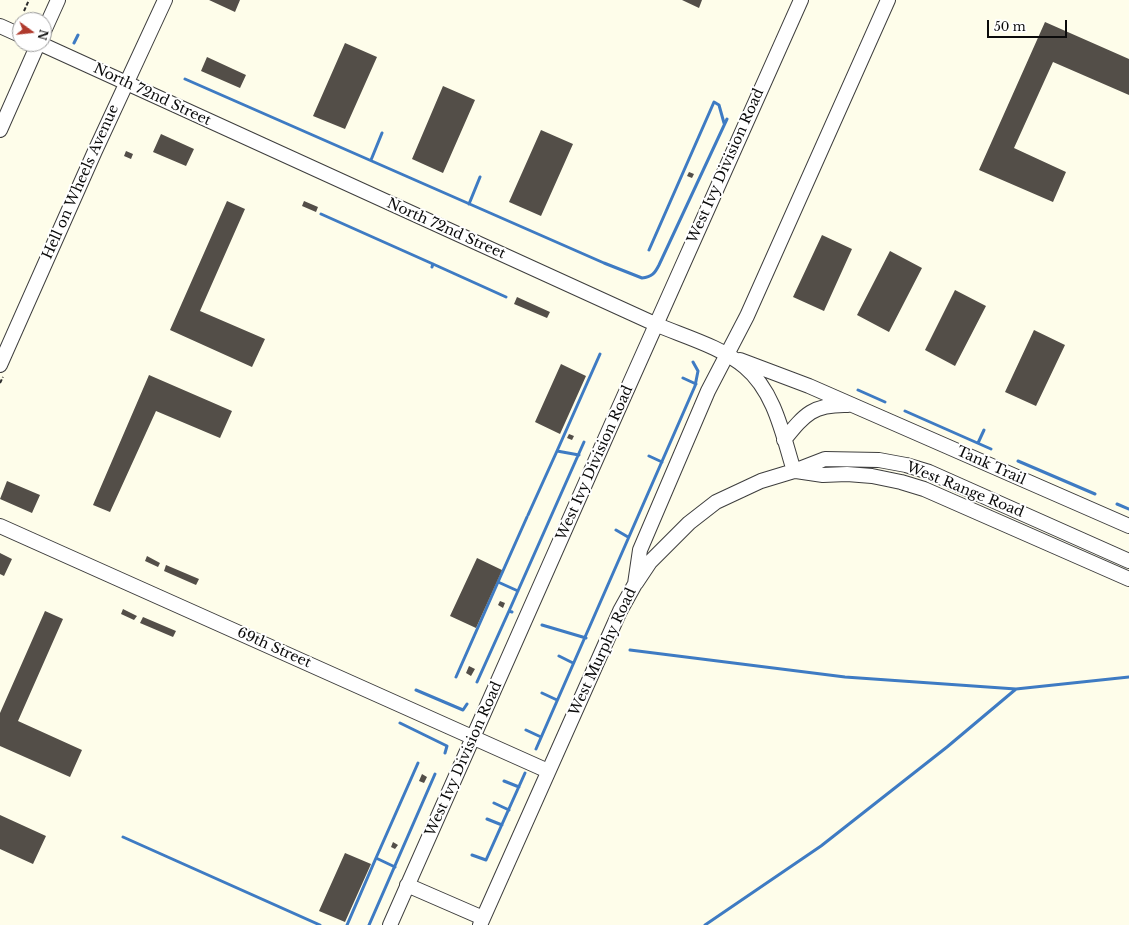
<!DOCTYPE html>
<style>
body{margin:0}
#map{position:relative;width:1129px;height:925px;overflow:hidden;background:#fefdea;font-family:"Libre Baskerville",serif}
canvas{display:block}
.north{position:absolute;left:12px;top:12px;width:40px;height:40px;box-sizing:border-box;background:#fff;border:1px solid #9d9d9d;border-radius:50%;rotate:105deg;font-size:11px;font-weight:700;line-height:16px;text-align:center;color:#0b0b0b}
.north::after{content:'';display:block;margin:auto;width:14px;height:18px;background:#b03a2d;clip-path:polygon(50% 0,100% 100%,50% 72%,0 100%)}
.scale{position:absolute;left:987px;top:20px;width:80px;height:18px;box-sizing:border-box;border:2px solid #0b0b0b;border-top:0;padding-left:5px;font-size:12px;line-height:14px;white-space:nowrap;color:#0b0b0b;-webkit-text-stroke:3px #fff;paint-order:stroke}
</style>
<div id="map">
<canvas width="1129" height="925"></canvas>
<div class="north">N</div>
<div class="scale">50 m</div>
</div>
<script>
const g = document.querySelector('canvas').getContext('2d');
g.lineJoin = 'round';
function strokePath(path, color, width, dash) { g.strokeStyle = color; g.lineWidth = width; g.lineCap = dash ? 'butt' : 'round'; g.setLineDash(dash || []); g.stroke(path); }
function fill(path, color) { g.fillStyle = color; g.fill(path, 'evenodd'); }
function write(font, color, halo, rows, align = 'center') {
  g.font = font + ' "Libre Baskerville",serif'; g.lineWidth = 4; g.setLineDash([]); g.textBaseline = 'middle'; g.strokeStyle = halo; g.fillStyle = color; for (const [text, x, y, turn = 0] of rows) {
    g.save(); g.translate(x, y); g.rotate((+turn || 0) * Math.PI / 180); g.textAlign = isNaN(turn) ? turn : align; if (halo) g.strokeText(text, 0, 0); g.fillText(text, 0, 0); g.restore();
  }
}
strokePath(new Path2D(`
 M74 43 78 35
 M185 79 604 263 642 278C652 277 655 273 659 265L727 119
 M371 160 382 133
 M469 204 480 177
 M321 214 433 264
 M649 250 714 102 719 105 724 123
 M432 267 433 264 506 297
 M683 378 696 384
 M858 390 885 402
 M905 411 991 449
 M978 443 984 430
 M579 455 557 451 600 354
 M649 456 662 462
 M1018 461 1095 494
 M1117 504 1129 509
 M528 515 557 451
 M616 530 628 537
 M518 591 498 582 527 517
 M509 611 584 442
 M542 625 586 638
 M630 650 845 677 1016 689
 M559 656 573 663
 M456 677 498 582
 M477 682 509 611 512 612
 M416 690 463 710 467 704
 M542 693 557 700
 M400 723 447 746 445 753
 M526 730 541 737
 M536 749 695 386 698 371 693 362
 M504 781 519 787
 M494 803 509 810
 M487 819 502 825
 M123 837 320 925
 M472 855 486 860 525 773
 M395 867 376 858 418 763
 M347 925 376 858
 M369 925 435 774
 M705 925 821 846 947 747 1016 689 1129 677`), '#3e7bc3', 3);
fill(new Path2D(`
 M209 0H240L235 12Z
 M682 0H702L699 8Z
 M1045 22 1129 59V95L1053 62 1014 148 1066 172 1053 202 979 170Z
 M345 43 377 57 345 129 313 116Z
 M207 57 246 75 240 88 201 71Z
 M443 86 475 100 443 173 412 159Z
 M541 130 573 144 541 216 509 202Z
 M161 134 194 149 186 166 153 152Z
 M126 151 133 154 131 159 124 156Z
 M689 172 694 174 692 178 687 176Z
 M227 201 245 209 200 311 265 339 252 367 170 330Z
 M304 201 318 207 316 212 302 206Z
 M822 235 852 249 824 311 793 297Z
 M890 251 922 268 889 332 857 315Z
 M955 290 986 306 955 366 925 350Z
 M517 297 550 312 547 318 514 304Z
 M1034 330 1065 345 1036 406 1005 392Z
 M561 364 586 376 560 434 535 422Z
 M149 375 232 411 220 438 156 411 110 512 93 505Z
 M569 434 574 436 572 440 567 438Z
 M7 481 40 495 32 513 0 499Z
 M0 553 12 559 4 576 0 574Z
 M147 556 160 563 158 567 145 561Z
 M477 558 502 570 476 628 450 616Z
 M166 565 199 579 196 585 164 571Z
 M500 601 505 603 503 608 498 605Z
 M123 609 137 616 134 620 121 614Z
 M45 611 63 619 18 721 82 750 70 777 0 746V713Z
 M143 617 176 631 173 637 140 623Z
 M469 666 475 669 471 676 466 673Z
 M422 774 427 777 424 783 419 781Z
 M0 815 46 836 33 864 0 849Z
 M393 842 398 845 395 849 391 847Z
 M345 853 371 864 345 922 319 911Z`), '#534e48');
const minor = new Path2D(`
 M0 26 20 35
 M44 31 58 0
 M41 44 655 324C683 336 722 347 745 367 775 392 783 436 794 471
 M0 130 38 44
 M740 360 809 386 1129 526
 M0 365 95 151 165 0
 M784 440C805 414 813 404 848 405
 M796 471 823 475 847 474 872 476 901 482 924 489 1129 579
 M0 526 548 771
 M636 583 650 562 689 523 716 502 761 481 794 471 825 459 879 460 906 465 929 472 1129 561
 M407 885 483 918
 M390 925C526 616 663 308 801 0
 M480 925 620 611 635 584 640 550 708 391 747 316 888 0`);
strokePath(minor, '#3e3e3e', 16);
strokePath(new Path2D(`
 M24 11 29 0
 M0 383 3 377`), '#2d2d2d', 2, [4, 2]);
strokePath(minor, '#fff', 14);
write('14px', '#0b0b0b', '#fff', [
 ["North 72nd Street",152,95,25],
 ["West Ivy Division Road",726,166,-66],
 ["Hell on Wheels Avenue",81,182,-66],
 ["North 72nd Street",446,229,24],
 ["West Ivy Division Road",595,463,-66],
 ["Tank Trail",991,466,24],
 ["West Range Road",965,490,22],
 ["69th Street",274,648,24],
 ["West Murphy Road",603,652,-65],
 ["West Ivy Division Road",464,759,-66]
]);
</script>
